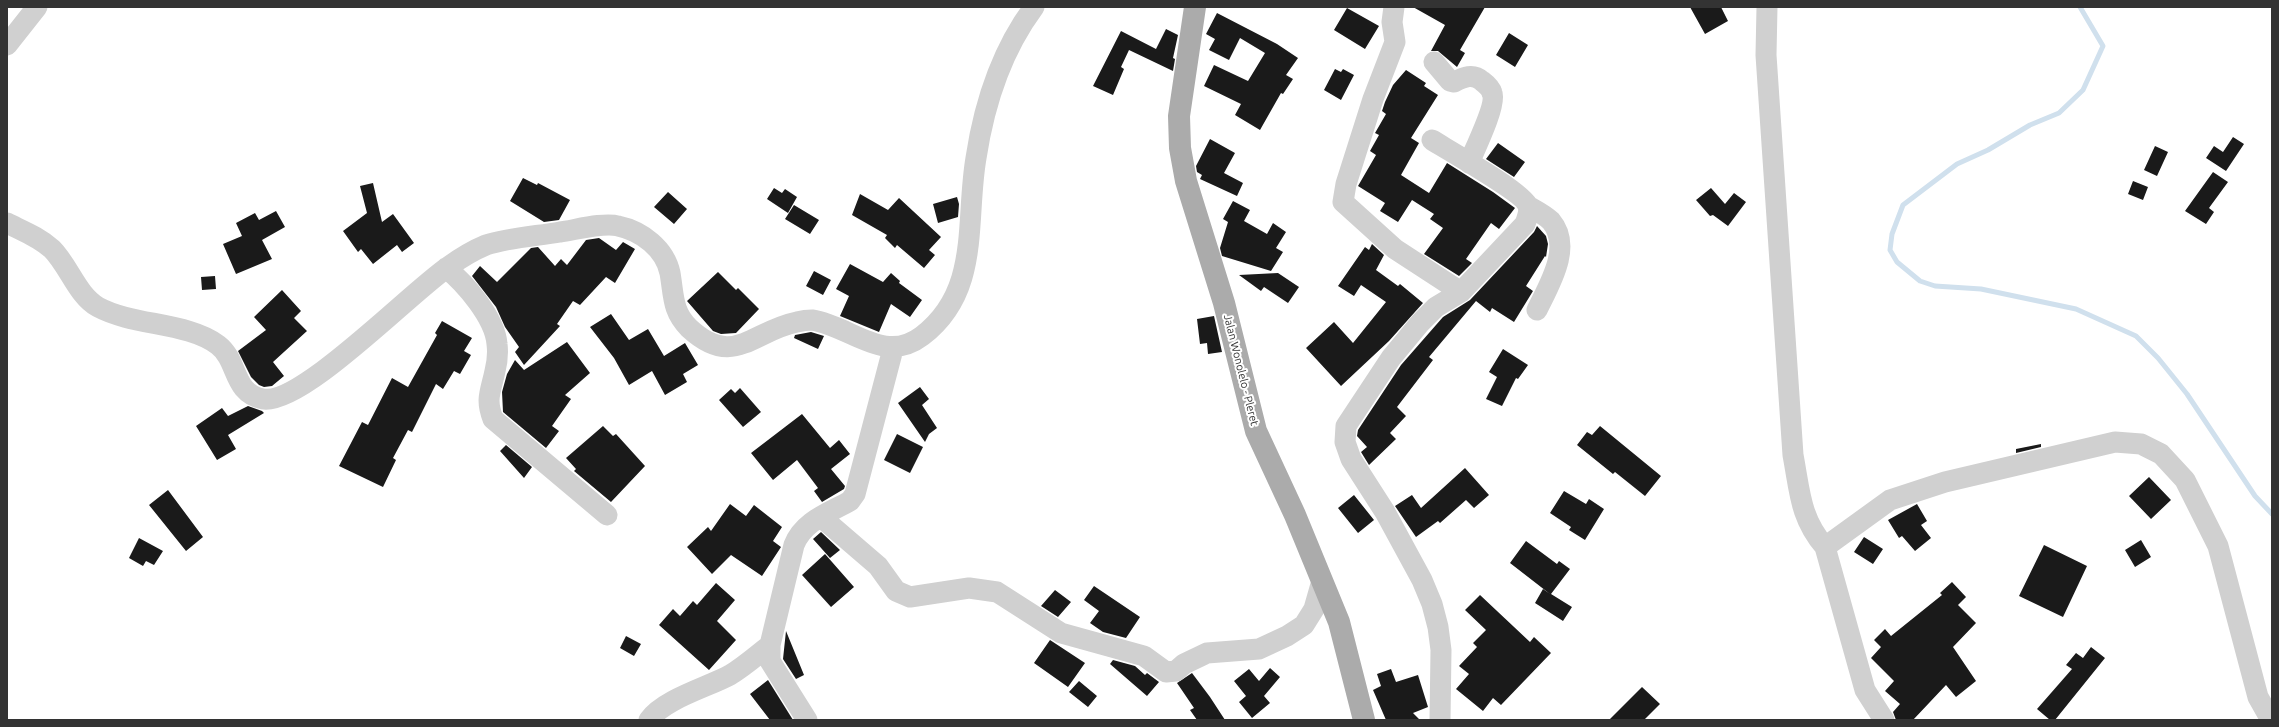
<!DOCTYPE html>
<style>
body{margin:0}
#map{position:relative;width:2279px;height:727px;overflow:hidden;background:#fff;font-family:Ubuntu,sans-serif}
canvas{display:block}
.frame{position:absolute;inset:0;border:8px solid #333;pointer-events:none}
</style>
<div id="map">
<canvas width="2279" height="727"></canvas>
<div class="frame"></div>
</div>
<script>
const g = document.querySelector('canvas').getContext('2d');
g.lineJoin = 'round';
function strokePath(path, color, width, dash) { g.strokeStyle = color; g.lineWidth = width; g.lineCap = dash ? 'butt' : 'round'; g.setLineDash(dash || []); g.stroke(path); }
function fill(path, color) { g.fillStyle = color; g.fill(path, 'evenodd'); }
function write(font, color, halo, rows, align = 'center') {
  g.font = font + ' Ubuntu,sans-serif'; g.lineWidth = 4; g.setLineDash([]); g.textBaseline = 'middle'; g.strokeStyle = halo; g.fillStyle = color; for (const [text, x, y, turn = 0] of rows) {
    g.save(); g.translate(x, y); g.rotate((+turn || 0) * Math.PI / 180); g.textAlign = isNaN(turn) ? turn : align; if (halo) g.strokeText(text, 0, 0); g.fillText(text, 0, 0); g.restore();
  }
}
strokePath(new Path2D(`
 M2080 7 2103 46 2083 90 2059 113 2030 125 1988 150 1957 164 1903 205 1892 234 1890 250 1897 262 1920 281 1935 286 1981 289 2076 309 2136 336 2158 358 2187 394 2255 496 2272 514`), '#d0e0ed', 5);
fill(new Path2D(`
 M1413 7H1485L1460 50 1465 53 1457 67 1438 51H1431L1445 25Z
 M1690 7H1721L1728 21 1705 34Z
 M1347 8 1379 26 1365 49 1334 30Z
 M1217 13 1277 44 1298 58 1286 75 1293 79 1283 94 1281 93 1260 130 1235 115 1241 104 1204 86 1214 65 1248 81 1265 53 1240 38 1229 60 1209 50 1215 39 1206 34Z
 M1166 29 1178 35 1173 58 1175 59 1173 71 1129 50 1121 67 1124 69 1113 95 1093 86 1121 31 1156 49Z
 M1509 33 1528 45 1515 67 1496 55Z
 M1335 69 1341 72 1343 69 1354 75 1341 100 1324 90Z
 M1406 70 1426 83 1424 86 1438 95 1411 138 1419 143 1401 175 1429 193 1447 163 1493 192 1515 208 1499 229 1491 223 1466 259 1472 263 1459 276 1424 254 1443 228 1430 219 1434 214 1412 200 1398 222 1380 211 1385 203 1358 186 1376 155 1370 151 1379 135 1375 133 1386 114 1382 111 1385 102 1393 85Z
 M2233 137 2244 144 2226 171 2206 158 2214 146 2223 152Z
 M1210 139 1235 153 1224 173 1243 183 1237 196 1200 179 1202 175 1197 172 1196 166Z
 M1498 143 1525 162 1514 177 1486 159Z
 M2155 146 2168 152 2157 176 2144 170Z
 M2213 172 2228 182 2209 208 2214 212 2206 224 2185 211Z
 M523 178 537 185 538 183 570 200 559 220 544 222 510 201Z
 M2133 181 2148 187 2143 200 2128 194Z
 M373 183 382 222 393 214 414 243 402 252 397 245 373 264 361 249 358 252 343 231 367 213 360 186Z
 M774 188 782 193 785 189 797 197 788 213 767 199Z
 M1711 188 1725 204 1734 193 1746 202 1728 226 1713 215 1710 216 1696 200Z
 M668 192 687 209 674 224 654 207Z
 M860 194 888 210 899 198 941 237 929 250 935 255 924 268 897 245 895 248 885 238 887 235 852 215Z
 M957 197 959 204 958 217 938 223 933 204Z
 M1233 201 1250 210 1244 221 1267 234 1273 223 1286 232 1276 248 1283 252 1271 271 1222 256 1220 248 1228 222 1223 219Z
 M794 205 819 220 810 234 785 219Z
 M276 211 285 227 262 240 272 259 236 274 223 244 242 236 236 223 255 213 259 220Z
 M1537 226 1546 236 1548 244 1546 257 1545 256 1526 286 1533 291 1514 322 1492 308 1490 312 1476 301 1429 357 1433 360 1397 407 1406 416 1390 433 1396 439 1369 465 1361 452 1367 447 1357 436 1358 430 1401 365 1443 317 1470 300 1534 232Z
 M599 238 616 250 623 242 635 249 615 283 606 277 580 305 573 301 557 324 560 326 524 365 515 352 519 347 505 327 496 307 472 276 480 266 497 282 531 248 538 247 555 266 561 259 567 265 586 240Z
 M1372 244 1384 255 1376 270 1398 286 1400 284 1423 303 1389 341 1341 386 1306 348 1334 322 1353 343 1386 302 1361 285 1354 296 1338 286 1365 247 1369 250Z
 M850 264 883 282 891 273 900 281 899 283 922 300 910 317 891 304 879 332 840 316 849 296 836 289Z
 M814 271 831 280 823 295 806 286Z
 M718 272 736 290 738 288 759 309 736 333 721 334 713 331 687 301Z
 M1278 273 1299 287 1288 303 1264 287 1261 291 1239 275Z
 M215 276 216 289 202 290 201 277Z
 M282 290 301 311 294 318 307 331 273 362 284 376 272 386 264 387 259 385 251 377 238 351 266 330 254 317Z
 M611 314 629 340 648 329 664 356 685 343 698 365 683 374 687 382 665 395 652 371 629 385 614 358 590 327Z
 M1214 316 1222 352 1208 354 1207 343 1200 344 1197 319Z
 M442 321 472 338 464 351 471 355 460 374 454 371 443 389 436 384 412 432 408 430 393 458 396 460 383 487 339 466 362 422 368 425 392 378 408 387 437 335 435 333Z
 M811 332 824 336 818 349 794 338 795 335Z
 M567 342 590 373 565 395 571 399 552 426 559 431 546 448 503 412 502 392 507 374 515 360 524 370Z
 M1503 349 1528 365 1518 379 1516 378 1502 406 1486 399 1497 377 1489 372Z
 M920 387 929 399 922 405 937 428 929 434 925 442 898 403Z
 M740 388 761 412 743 427 719 400 731 389 735 393Z
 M248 406 262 411 264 413 228 435 236 449 217 460 196 426 222 408 228 416Z
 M802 414 830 448 839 440 850 454 831 469 845 486 844 489 822 502 814 491 818 488 797 460 773 480 751 453Z
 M603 426 613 436 616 434 645 466 611 502 574 471 576 469 566 458Z
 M1600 426 1661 476 1645 496 1615 472 1613 474 1577 445 1587 432 1592 435Z
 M897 434 923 447 910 473 884 460Z
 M2041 444V447L2016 453V449Z
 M506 445 532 467 524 478 500 451Z
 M1465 468 1489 495 1474 508 1466 500 1440 523 1438 521 1416 537 1395 506 1412 495 1421 508Z
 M2149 477 2171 500 2151 519 2129 496Z
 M168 490 203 537 186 551 149 505Z
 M1564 491 1586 504 1589 499 1604 509 1585 540 1569 530 1571 527 1550 513Z
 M1354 495 1374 520 1358 533 1338 508Z
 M730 504 746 516 754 505 782 527 773 541 781 547 762 576 731 555 712 574 687 547 708 527 711 531Z
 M1917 504 1927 521 1921 525 1931 538 1915 551 1902 536 1899 538 1888 520Z
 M821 532 840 550 830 558 813 539Z
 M1864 537 1883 549 1873 564 1854 552Z
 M139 538 163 551 154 565 146 561 143 566 129 558Z
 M2141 540 2151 557 2135 567 2125 550Z
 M1526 541 1557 564 1559 561 1570 569 1551 594 1572 607 1563 621 1535 603 1543 589 1550 594 1510 563Z
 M2044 545 2087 566 2063 617 2019 596Z
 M825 554 854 587 831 607 802 575Z
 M1952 582 1966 597 1958 605 1976 623 1953 647 1976 681 1956 697 1946 685 1913 720H1896L1893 712 1900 704 1885 691 1894 681 1871 658 1881 647 1874 640 1885 629 1891 636 1942 595 1940 593Z
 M716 583 735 600 717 621 736 640 709 670 659 625 673 609 680 616 693 601 697 605Z
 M1094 586 1140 617 1126 638 1103 632 1090 623 1099 611 1084 600Z
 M1055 590 1071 602 1058 617 1041 606Z
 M1480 595 1530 642 1534 637 1551 653 1501 705 1493 698 1483 711 1456 689 1469 674 1459 666 1477 647 1473 643 1486 630 1465 610Z
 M786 631 804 675 796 679 783 659Z
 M626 636 641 644 634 656 620 648Z
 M1050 640 1085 663 1068 687 1034 663Z
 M2091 647 2105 658 2055 720H2050L2037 709 2072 669 2066 665 2076 653 2083 658Z
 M1113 660 1135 666 1145 675 1147 673 1159 682 1147 696 1110 664Z
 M1270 668 1280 677 1264 696 1270 703 1252 718 1239 702 1246 696 1234 681 1249 669 1259 681Z
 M1391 669 1396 682 1418 675 1428 707 1413 713 1420 720H1386L1373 690 1381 686 1377 674Z
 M1192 673 1210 697 1225 720H1197L1190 710 1194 708 1177 683Z
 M768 680 793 720H770L750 694Z
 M1079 681 1097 696 1088 707 1069 692Z
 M1642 687 1660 704 1644 720H1609Z`), '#1a1a1a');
strokePath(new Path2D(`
 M1394 7 1392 22 1395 42 1373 99 1346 184 1343 202 1395 249 1461 292
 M1767 7 1766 55 1793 455C1800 492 1800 518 1825 547
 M7 45 37 7
 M1434 62 1450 81 1454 82C1464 77 1473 73 1482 81 1486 84 1491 89 1492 93 1497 104 1474 151 1469 163
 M1432 140C1448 150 1524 193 1528 206 1530 212 1527 218 1525 224L1461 292 1436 307 1420 323 1391 358 1346 426 1345 442 1351 459 1385 512 1422 580 1432 604 1438 627 1441 650 1440 720
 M1528 206C1535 210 1545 215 1551 221 1573 247 1549 285 1537 310
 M7 223C23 231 39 237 52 249 69 266 77 295 98 307 133 326 188 322 218 345 239 361 232 393 263 399 301 406 412 291 448 267 459 259 474 250 486 245 508 238 537 236 560 232 575 230 604 222 618 226 642 231 665 249 670 273 674 296 672 311 689 328 733 369 752 331 797 322 801 321 808 320 812 320 851 326 884 365 922 336 981 291 965 222 976 158 984 105 1002 50 1034 7
 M446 268C465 283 495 318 497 344 498 352 497 363 495 371 491 391 485 399 493 419L607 515
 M821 517 878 566 896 591 910 597 969 588 997 592 1061 633 1144 656 1166 672 1176 671 1184 664 1207 653 1259 649 1287 636 1304 625 1314 609 1322 581
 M649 720C664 699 708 687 730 675 745 666 757 655 770 645
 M807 720 770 661V645L794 545C803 521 829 513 850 501L855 494 893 349
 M1884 720 1865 690 1825 547 1890 500 1945 482 2115 442 2141 444 2161 454 2185 480 2218 546 2258 697 2271 720`), '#d0d0d0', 21);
strokePath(new Path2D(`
 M1195 7 1179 116 1180 148 1186 181 1224 303 1256 431 1295 515 1339 622 1364 720`), '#ababab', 22);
write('11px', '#333', '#fff', [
 ["Jalan Wonolelo - Pleret",1241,370,76]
]);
</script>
